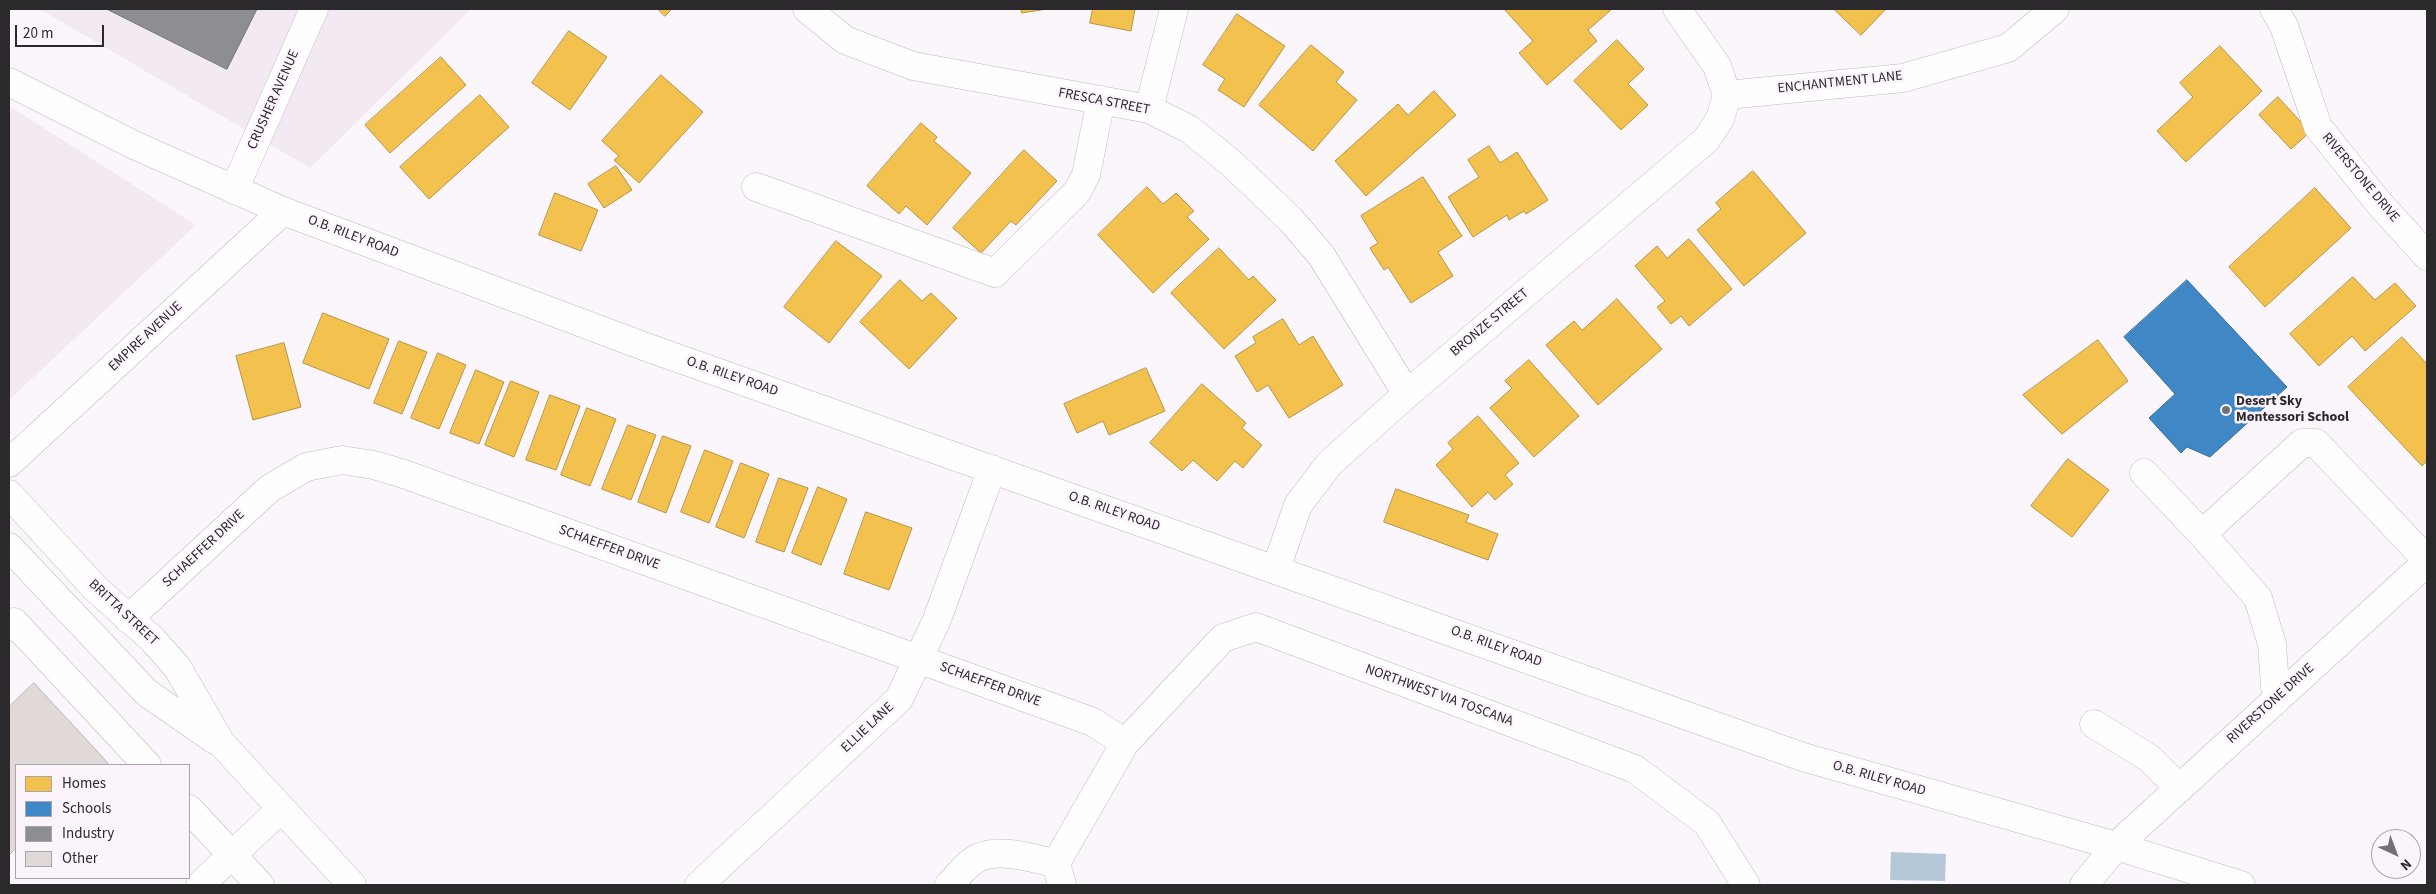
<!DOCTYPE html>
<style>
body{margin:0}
#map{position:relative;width:2436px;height:894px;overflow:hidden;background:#fbf6fb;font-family:"Source Sans 3",sans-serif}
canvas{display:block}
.frame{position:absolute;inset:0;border:10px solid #2c292d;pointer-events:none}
.legend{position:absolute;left:15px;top:764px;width:175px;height:115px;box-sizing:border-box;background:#fcf4fd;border:1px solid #a9a3aa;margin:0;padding:6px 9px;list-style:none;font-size:15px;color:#2c292d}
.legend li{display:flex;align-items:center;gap:10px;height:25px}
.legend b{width:25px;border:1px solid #a9a3aa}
.north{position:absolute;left:2371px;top:829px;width:50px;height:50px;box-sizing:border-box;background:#fcf4fd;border:1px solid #a9a3aa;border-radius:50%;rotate:137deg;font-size:14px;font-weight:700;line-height:20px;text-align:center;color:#2c292d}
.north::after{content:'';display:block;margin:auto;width:18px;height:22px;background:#747175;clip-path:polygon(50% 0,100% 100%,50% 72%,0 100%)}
.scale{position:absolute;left:15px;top:25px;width:89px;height:22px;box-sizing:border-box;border:2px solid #2c292d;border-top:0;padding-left:6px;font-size:15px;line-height:18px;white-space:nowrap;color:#2c292d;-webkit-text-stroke:4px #fcf4fd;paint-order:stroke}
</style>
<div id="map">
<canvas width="2436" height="894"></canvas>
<div class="frame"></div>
<ul class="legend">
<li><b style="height:14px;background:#f2c14e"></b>Homes</li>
<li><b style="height:14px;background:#3f88c5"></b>Schools</li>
<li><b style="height:14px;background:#8d8d92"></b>Industry</li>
<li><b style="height:14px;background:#e1d9d7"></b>Other</li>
</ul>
<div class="north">N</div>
<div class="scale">20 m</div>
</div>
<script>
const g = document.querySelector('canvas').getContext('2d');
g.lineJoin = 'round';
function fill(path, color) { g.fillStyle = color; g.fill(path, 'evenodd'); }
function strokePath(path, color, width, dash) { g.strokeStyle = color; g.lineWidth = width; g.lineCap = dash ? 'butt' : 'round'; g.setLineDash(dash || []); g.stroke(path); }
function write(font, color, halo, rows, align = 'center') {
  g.font = font + ' "Source Sans 3",sans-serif'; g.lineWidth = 5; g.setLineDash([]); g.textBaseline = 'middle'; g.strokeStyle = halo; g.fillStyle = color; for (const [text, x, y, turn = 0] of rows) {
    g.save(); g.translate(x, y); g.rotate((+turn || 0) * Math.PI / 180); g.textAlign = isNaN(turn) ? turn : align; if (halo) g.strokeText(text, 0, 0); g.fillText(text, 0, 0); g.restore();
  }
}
fill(new Path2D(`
 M40 9H471L310 168Z
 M9 106 196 225 9 400Z`), '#f2e9f3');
fill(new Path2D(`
 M1891 852 1946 854 1945 881 1890 880Z`), '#b4c8d7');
const homes = new Path2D(`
 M658 9H672L665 16Z
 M1021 9H1047L1022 13Z
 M1093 9H1135L1131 31 1090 23Z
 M1507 9H1612L1588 30 1597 41 1547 85 1519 53 1533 41 1505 10Z
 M1834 9H1886L1861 35Z
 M1237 14 1285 46 1244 107 1218 90 1225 79 1203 65Z
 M569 31 607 57 570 110 532 83Z
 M1617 40 1644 69 1628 84 1648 105 1621 130 1574 81Z
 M1311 45 1344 72 1336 82 1357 100 1313 151 1259 105Z
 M2220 46 2262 91 2186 162 2157 131 2193 97 2180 83Z
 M441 57 466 85 390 153 365 125Z
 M661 75 703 112 639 183 614 160 619 156 602 141Z
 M1434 91 1456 115 1366 196 1335 161 1398 104 1408 115Z
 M480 95 509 127 429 199 400 167Z
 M2278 97 2310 132 2291 149 2259 115Z
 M921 123 937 137 934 141 971 173 927 225 906 206 899 214 867 186Z
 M1489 146 1500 163 1517 152 1548 200 1526 214 1524 211 1509 220 1507 215 1473 237 1448 197 1479 177 1468 160Z
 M1024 150 1057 181 1016 225 1011 221 981 253 953 228Z
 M616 166 632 190 604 208 588 184Z
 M1753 171 1806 233 1744 286 1697 230 1721 209 1716 203Z
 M1423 177 1462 236 1438 252 1453 276 1411 303 1388 267 1384 270 1370 248 1378 243 1361 216Z
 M1147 187 1163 204 1176 193 1194 211 1187 217 1209 239 1153 293 1098 235Z
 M2315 188 2351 228 2265 307 2229 267Z
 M555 193 598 210 581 251 539 235Z
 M1689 239 1732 289 1689 326 1681 316 1671 324 1657 307 1665 301 1635 266 1657 246 1667 258Z
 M836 241 882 276 829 343 784 307Z
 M1219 248 1249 280 1253 276 1276 300 1224 349 1171 293Z
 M2353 277 2375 300 2395 283 2416 306 2365 351 2352 336 2319 366 2290 334Z
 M900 280 922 301 931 293 957 318 909 369 860 322Z
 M1617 299 1662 349 1598 405 1546 345 1574 321 1582 330Z
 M323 313 389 339 369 389 303 363Z
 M1283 319 1299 345 1313 336 1343 385 1289 418 1268 385 1257 392 1235 356 1256 343 1253 337Z
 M2402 337 2427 364V461L2422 466 2348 387Z
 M2098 340 2128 381 2062 434 2023 395Z
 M399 341 427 352 402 414 374 403Z
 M284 343 301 407 253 420 236 356Z
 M438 353 466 365 439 429 411 418Z
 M1529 360 1579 416 1534 457 1490 408 1512 388 1505 381Z
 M1146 368 1165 411 1109 435 1103 421 1077 433 1064 404Z
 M476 370 504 382 479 444 450 433Z
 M511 381 539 392 514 457 485 445Z
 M1202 384 1246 423 1242 428 1262 445 1243 468 1235 461 1217 481 1193 460 1182 471 1150 443Z
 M550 395 580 406 556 470 526 460Z
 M587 408 616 419 590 486 561 475Z
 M1478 416 1519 463 1505 475 1513 484 1495 500 1488 492 1472 507 1436 465 1453 449 1448 443Z
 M628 425 656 435 631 500 602 489Z
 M663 436 691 446 666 513 638 502Z
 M705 450 733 461 709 523 681 512Z
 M2068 459 2109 490 2072 537 2031 506Z
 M741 463 769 474 744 538 716 527Z
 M779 478 808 488 784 552 756 542Z
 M818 487 847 499 821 565 792 553Z
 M1396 489 1469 515 1466 522 1498 534 1488 560 1384 522Z
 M866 512 912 528 889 590 844 574Z`);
fill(homes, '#f2c14e');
strokePath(homes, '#b79344', 1);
const schools = new Path2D(`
 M2187 280 2287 387 2210 457 2187 447 2181 453 2149 418 2175 394 2124 337Z`);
fill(schools, '#3f88c5');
strokePath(schools, '#396c97', 1);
const industry = new Path2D(`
 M107 9H257L227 69Z`);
fill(industry, '#8d8d92');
strokePath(industry, '#706f74', 1);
const building = new Path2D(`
 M34 683 108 763 106 765H16V848L9 855V707Z`);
fill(building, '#e1d9d7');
strokePath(building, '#b7b4b5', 1);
const minor = new Path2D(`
 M807 9 845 40 913 66 1149 109 1189 129 1230 162 1291 220 1321 255 1407 394
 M1677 9 1717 66 1727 95
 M2274 9 2284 26 2318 127 2378 202 2427 256
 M9 82 134 145 283 211 646 347 1803 757 2116 846 2241 885
 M1727 95 1903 78 2008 48 2055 9
 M1149 109 1174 9
 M756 187 995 273 1077 192 1086 175 1101 100
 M234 190 314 9
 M9 463 283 211
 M2144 473 2202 534
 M9 494 95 588 152 639 177 667 221 743 352 885
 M9 547 147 693 215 740
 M1276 569 1298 505 1329 464 1407 394 1706 140 1720 119 1727 95
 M128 619 269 489 306 467 342 460 374 465 404 474 1093 722 1125 743
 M9 627 14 622 147 765
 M2276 700 2272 644 2258 598 2202 534 2302 443H2316L2427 560
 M2094 724 2149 758 2179 788
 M189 809 260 885
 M200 885 281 809
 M699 885 899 699 936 622 992 469
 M949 885C957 877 967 863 978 858 1000 847 1033 859 1056 863
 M1062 885 1056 863 1125 743 1223 638 1256 627 1635 769 1707 823 1746 885
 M2084 885 2116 846 2427 562`);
strokePath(minor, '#bebbbe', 29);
strokePath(minor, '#fefefe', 28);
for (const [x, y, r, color] of [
 [2226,410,5,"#747175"]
]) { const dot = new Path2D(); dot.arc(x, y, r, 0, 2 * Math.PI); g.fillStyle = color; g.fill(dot); strokePath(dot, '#fcf4fd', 2); }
write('14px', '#2c292d', '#fcf4fd', [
 ["ENCHANTMENT LANE",1840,83,-6],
 ["CRUSHER AVENUE",274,100,-66],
 ["FRESCA STREET",1104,102,11],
 ["RIVERSTONE DRIVE",2360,178,50],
 ["O.B. RILEY ROAD",353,237,21],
 ["BRONZE STREET",1490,323,-40],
 ["EMPIRE AVENUE",146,337,-43],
 ["O.B. RILEY ROAD",732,377,19],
 ["O.B. RILEY ROAD",1114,512,19],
 ["SCHAEFFER DRIVE",609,548,20],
 ["SCHAEFFER DRIVE",204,549,-43],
 ["BRITTA STREET",123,613,43],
 ["O.B. RILEY ROAD",1496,647,20],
 ["SCHAEFFER DRIVE",990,685,20],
 ["NORTHWEST VIA TOSCANA",1439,696,20],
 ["RIVERSTONE DRIVE",2271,704,-42],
 ["ELLIE LANE",868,728,-43],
 ["O.B. RILEY ROAD",1879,779,16]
]);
write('bold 14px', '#2c292d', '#fcf4fd', [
 ["Desert Sky",2236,402],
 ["Montessori School",2236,418]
], 'left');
</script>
